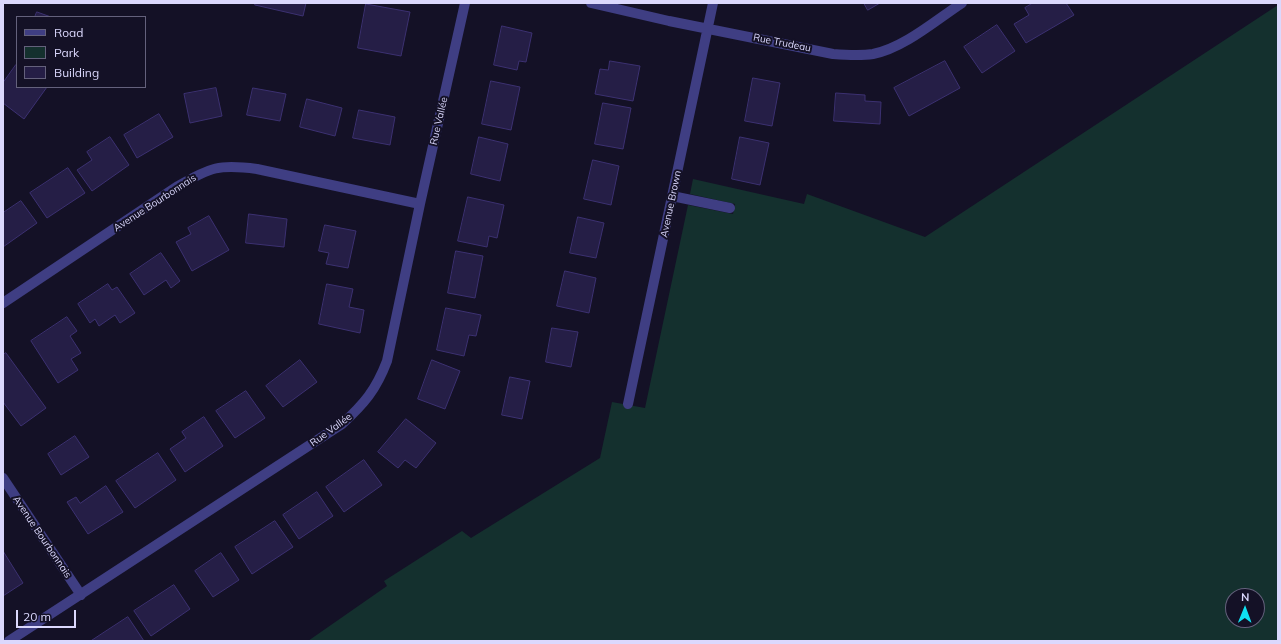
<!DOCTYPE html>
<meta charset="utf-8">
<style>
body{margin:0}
#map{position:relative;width:1281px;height:644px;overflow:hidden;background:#141126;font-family:Mulish,sans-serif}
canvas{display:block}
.frame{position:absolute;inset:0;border:4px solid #dbd8fd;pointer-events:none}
.legend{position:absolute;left:16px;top:16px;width:130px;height:72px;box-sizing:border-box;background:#141126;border:1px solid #64617c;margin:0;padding:5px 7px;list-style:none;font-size:12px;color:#dbd8fd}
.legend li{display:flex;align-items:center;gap:8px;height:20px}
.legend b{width:20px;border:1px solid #64617c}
.north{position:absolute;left:1225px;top:588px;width:40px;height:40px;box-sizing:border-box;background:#141126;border:1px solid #64617c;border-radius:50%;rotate:1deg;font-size:11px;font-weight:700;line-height:16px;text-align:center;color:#dbd8fd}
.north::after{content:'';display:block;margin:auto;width:14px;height:18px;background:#0fe2f2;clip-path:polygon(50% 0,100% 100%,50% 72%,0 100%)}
.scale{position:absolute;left:16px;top:610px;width:60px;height:18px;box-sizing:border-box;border:2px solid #dbd8fd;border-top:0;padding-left:5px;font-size:12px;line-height:14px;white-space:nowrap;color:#dbd8fd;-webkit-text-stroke:3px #141126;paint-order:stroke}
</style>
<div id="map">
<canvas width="1281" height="644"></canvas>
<div class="frame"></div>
<ul class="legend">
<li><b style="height:5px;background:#3f3e83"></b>Road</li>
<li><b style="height:11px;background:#14302e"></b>Park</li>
<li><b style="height:11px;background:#251e46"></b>Building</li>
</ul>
<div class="north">N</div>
<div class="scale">20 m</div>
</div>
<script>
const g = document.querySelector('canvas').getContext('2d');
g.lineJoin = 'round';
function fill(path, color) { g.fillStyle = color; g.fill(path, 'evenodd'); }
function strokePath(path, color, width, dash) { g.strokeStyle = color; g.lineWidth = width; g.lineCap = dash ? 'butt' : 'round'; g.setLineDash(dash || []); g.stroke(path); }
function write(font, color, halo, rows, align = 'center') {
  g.font = font + ' Mulish,sans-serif'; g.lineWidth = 4; g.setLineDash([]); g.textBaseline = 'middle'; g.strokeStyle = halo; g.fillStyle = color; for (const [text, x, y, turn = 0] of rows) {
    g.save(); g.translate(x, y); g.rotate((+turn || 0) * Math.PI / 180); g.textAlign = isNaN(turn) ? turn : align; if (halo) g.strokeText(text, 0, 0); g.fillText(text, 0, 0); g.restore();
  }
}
fill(new Path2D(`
 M1278 5V641H308L387 586 384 581 462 531 471 538 600 458 612 402 645 408 688 205 733 214 735 204 690 194 693 179 804 204 807 194 925 237ZM1233 596H1257V620H1233Z`), '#14302e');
const building = new Path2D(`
 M256 3H306L303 16 255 5Z
 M864 3H880L868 10Z
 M1033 3H1066L1074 15 1026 43 1014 24 1029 15 1025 8Z
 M366 4 410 12 401 56 358 48Z
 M37 12 51 17H35Z
 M997 25 1015 51 982 73 964 47Z
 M502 26 532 33 526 62 519 61 517 70 494 65Z
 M610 61 640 66 633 101 595 94 600 69 608 70Z
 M945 61 960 88 909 116 894 88Z
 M16 65 17 66V87H47L24 119 3 103V83Z
 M753 78 780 83 772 126 745 121Z
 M491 81 520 87 511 130 482 124Z
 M216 88 222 116 190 123 184 94Z
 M253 88 286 94 280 121 247 115Z
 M836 93 865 95V101L881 102 880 124 834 121Z
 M307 99 342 108 335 136 300 127Z
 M603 103 631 108 623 149 595 144Z
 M359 110 395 117 390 145 353 138Z
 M159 114 173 137 137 158 124 135Z
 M110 137 129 165 92 191 77 170 92 160 87 152Z
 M479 137 508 144 500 181 471 174Z
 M740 137 769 143 760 185 732 179Z
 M593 160 619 166 611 205 584 199Z
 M68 168 85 193 47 218 30 193Z
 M468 197 504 205 497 238 489 236 487 247 458 241Z
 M21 201 37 223 3 247V213Z
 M249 214 287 219 284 247 246 243Z
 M209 216 229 250 192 271 176 242 191 234 188 228Z
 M578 217 604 223 596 258 570 253Z
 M325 225 356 231 348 268 326 264 329 253 319 251Z
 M456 251 483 256 475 298 448 293Z
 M161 253 180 281 171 288 166 280 144 295 130 274Z
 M565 271 596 278 589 313 557 306Z
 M108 284 112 290 117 287 135 313 120 323 115 315 99 326 95 319 90 323 78 304Z
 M327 284 353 289 349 307 364 310 360 333 319 324Z
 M446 308 481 315 476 336 469 335 464 356 437 350Z
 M67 317 77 331 70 336 81 353 71 359 78 370 58 383 31 341Z
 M552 328 578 332 571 367 546 362Z
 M6 353 46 408 21 426 3 402V355Z
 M300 360 317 382 283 407 266 386Z
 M432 360 460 371 445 409 418 399Z
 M510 377 530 381 522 419 502 415Z
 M246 391 265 418 235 438 216 411Z
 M204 417 223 446 185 472 170 449 186 438 182 432Z
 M406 419 436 443 416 468 405 460 398 468 378 452Z
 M75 436 89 457 61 475 48 454Z
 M158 453 176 480 135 508 116 481Z
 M364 460 382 485 344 512 326 487Z
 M106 486 123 512 88 534 67 502 76 497 80 503Z
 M317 492 333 516 299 539 283 515Z
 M275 521 293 547 252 574 235 547Z
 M3 551 23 583 3 596Z
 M221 553 239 580 213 597 195 571Z
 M174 585 190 609 151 636 134 611Z
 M128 617 144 641H91Z`);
fill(building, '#251e46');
strokePath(building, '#3c3171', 1);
strokePath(new Path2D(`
 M591 3 669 21 833 54C846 55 860 56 873 54 904 48 936 20 962 3
 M672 196 730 208
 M3 303 178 186C211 167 219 164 257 169L420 204
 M628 404 713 3
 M3 478 81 595
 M9 641 342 424C364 404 376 390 387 361L420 204 465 3`), '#3f3e83', 10);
write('10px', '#dbd8fd', '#141126', [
 ["Rue Trudeau",782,43,11],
 ["Rue Vallée",439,121,-77],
 ["Avenue Bourbonnais",155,203,-33],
 ["Avenue Brown",671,204,-78],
 ["Rue Vallée",331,430,-36],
 ["Avenue Bourbonnais",42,537,56]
]);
</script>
